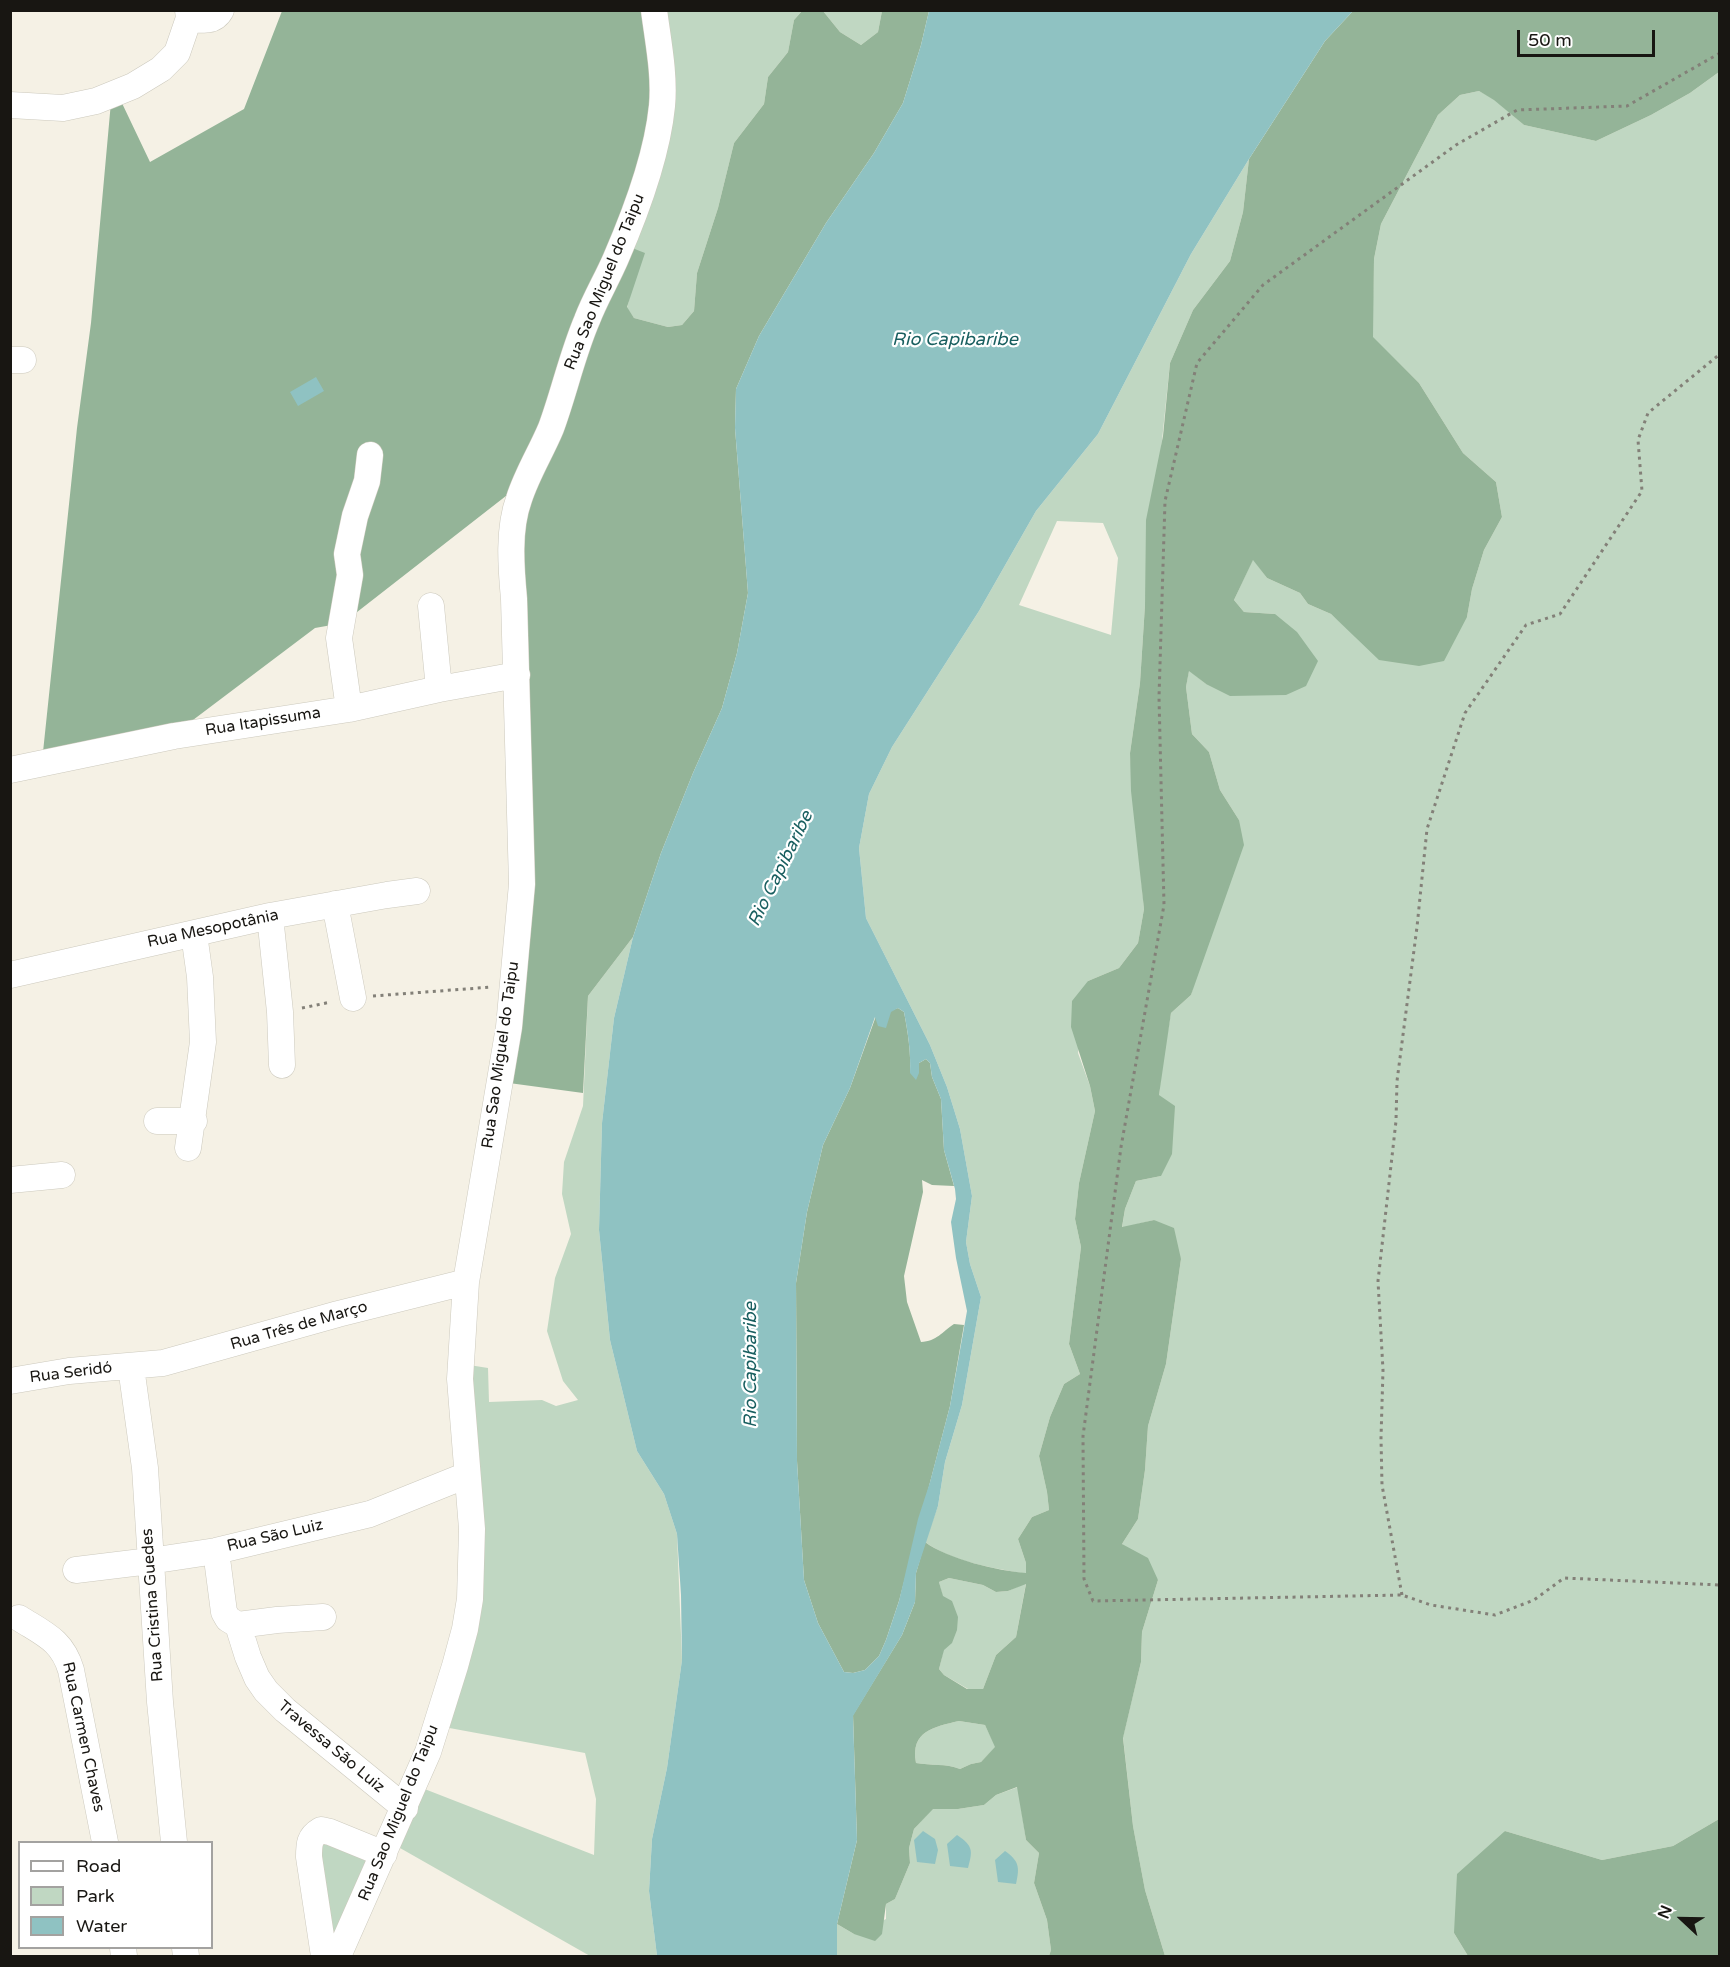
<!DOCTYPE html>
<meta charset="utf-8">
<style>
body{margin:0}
#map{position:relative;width:1730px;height:1967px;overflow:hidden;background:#f5f1e5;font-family:"Varela Round",sans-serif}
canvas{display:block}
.frame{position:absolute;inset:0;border:12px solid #181612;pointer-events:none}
.legend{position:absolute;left:18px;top:1841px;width:195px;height:108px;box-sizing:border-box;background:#fff;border:2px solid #a3a2a0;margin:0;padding:8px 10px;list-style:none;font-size:18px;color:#181612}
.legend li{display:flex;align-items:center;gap:12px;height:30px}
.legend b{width:30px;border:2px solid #a3a2a0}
.north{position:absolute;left:1652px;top:1889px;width:60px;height:60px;-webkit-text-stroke:4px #fff;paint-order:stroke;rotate:292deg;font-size:16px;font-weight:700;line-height:24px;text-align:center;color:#181612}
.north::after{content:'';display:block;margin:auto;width:21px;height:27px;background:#181612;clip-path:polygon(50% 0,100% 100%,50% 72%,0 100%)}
.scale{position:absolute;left:1517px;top:30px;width:138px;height:27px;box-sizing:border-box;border:3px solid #181612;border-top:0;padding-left:8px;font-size:18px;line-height:21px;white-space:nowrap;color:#181612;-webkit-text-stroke:4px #fff;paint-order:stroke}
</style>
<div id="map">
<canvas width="1730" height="1967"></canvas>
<div class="frame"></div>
<ul class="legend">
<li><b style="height:8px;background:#fff"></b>Road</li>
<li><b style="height:16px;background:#c0d7c2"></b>Park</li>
<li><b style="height:16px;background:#8fc2c2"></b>Water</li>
</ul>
<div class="north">N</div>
<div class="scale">50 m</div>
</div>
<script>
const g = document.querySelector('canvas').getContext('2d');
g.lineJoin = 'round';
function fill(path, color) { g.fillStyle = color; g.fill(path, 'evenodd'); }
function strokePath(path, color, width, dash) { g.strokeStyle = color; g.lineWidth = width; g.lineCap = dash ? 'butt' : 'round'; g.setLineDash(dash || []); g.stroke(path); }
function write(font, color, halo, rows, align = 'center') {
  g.font = font + ' "Varela Round",sans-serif'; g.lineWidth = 4.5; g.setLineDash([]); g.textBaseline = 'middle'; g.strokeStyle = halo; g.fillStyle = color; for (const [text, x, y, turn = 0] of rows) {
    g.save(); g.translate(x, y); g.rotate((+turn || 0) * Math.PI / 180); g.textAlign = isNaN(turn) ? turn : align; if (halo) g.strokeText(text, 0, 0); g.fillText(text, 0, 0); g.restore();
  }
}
fill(new Path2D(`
 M661 11H802L794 20 788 52 768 77 764 104 734 143 718 208 697 273 694 311 682 325 668 327 634 318 627 308 632 288 627 246Z
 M823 11H882L878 32 861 45 840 32Z
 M1719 72V1819L1673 1846 1602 1860 1505 1831 1454 1933 1468 1956H1165L1145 1890 1133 1826 1123 1737 1141 1662 1142 1632 1158 1580 1122 1544 1138 1519 1145 1470 1148 1426 1166 1364 1181 1259 1154 1220 1122 1228 1125 1209 1136 1181 1161 1176 1159 1095 1162 1064 1171 1013 1191 995 1239 820 1220 790 1209 752 1192 734 1186 687 1189 670 1206 684 1275 614 1244 612 1234 600 1253 559 1267 578 1300 593 1308 604 1331 614 1355 635 1467 617 1472 589 1484 550 1502 517 1496 482 1463 453 1419 383 1372 337 1374 259 1381 224 1438 115 1460 95 1479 91 1494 99 1524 125 1596 141 1651 115 1690 93Z
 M1249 159 1243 212 1230 261 1193 310 1170 363 1145 605 1140 683 1130 753 1144 909 1138 943 1119 968 1088 981 1078 1053 1090 1086 1095 1111 1079 1183 1075 1219 1081 1247 1069 1344 1080 1374 1064 1384 1050 1417 1039 1456 1047 1492 1049 1510 1032 1517 1018 1539 1026 1563V1574C994 1568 952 1562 925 1542L938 1506 945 1462 962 1405 981 1297 970 1264 966 1242 972 1196 960 1129 947 1087 930 1045 866 918 859 848 869 794 892 747 979 611 1036 511 1098 434 1191 254ZM1057 521 1103 523 1118 558 1111 635 1019 605Z
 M633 937 614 1018 602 1123 599 1230 610 1340 637 1451 664 1494 677 1534 682 1660 667 1768 652 1839 649 1891 657 1956H590L400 1848 422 1788 594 1855 596 1799 585 1753 444 1727 456 1692 469 1365 488 1368 489 1402 542 1400 556 1406 578 1400 563 1381 547 1331 555 1278 571 1234 562 1194 564 1162 583 1106 588 996Z
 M949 1578 983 1585 996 1592 1008 1591 1026 1583 1016 1637 996 1655 983 1689H968L944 1675 939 1669C947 1642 947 1609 939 1582Z
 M959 1721 985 1725 996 1747 981 1762 971 1764 960 1769C946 1763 931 1766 916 1763 910 1731 934 1727 959 1721Z
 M1018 1787 1026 1840 1039 1853 1034 1883 1047 1920 1051 1950 1049 1956H837V1924L854 1934 886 1919V1904L895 1899 910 1863 909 1848 914 1829 933 1808 958 1809 984 1805 996 1795Z
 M326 1840 371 1856 336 1951 318 1849Z`), '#c0d7c2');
fill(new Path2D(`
 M282 11H652L660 108 520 485 343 623 315 628 193 720 43 752 77 428 91 323 111 102 120 99 150 162 244 109Z
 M802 11H823L840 32 861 45 878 32 882 11H929L921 45 903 103 874 153 826 223 759 336 736 389 735 428 748 593 737 653 722 708 693 773 661 853 633 937 588 996 583 1093 509 1083 525 631 523 514 627 246 645 253 627 307 634 318 668 327 682 325 694 311 697 273 718 208 734 143 764 104 768 77 788 52 794 20Z
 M1353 11H1719V72L1690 93 1651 115 1596 141 1524 125 1494 100 1479 91 1460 95 1438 115 1381 224 1374 259 1373 337 1419 383 1463 453 1496 482 1502 517 1484 550 1472 589 1467 617 1444 661 1419 666 1379 660 1331 614 1308 604 1300 593 1267 578 1253 560 1234 600 1244 612 1275 614 1297 632 1318 661 1306 686 1286 695 1230 696 1206 684 1189 671 1186 687 1192 734 1209 752 1220 790 1239 820 1244 845 1191 995 1171 1013 1159 1095 1175 1106 1172 1154 1161 1176 1136 1181 1125 1209 1122 1227 1154 1220 1174 1228 1181 1259 1166 1364 1148 1426 1145 1470 1138 1519 1122 1544 1148 1558 1158 1580 1142 1632 1141 1662 1123 1738 1133 1826 1145 1890 1165 1956H1049L1051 1950 1047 1920 1034 1883 1039 1853 1026 1840 1017 1787 996 1795 984 1805 958 1809H933L914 1829 909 1848 910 1863 895 1899 886 1904 882 1934 875 1941 854 1934 837 1924 857 1840 853 1715 902 1635 915 1602 916 1573 925 1542C948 1559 998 1571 1026 1573V1563L1018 1539 1032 1517 1049 1510 1047 1492 1039 1456 1050 1417 1064 1384 1080 1374 1069 1344 1081 1247 1075 1219 1079 1183 1095 1111 1090 1086 1071 1027 1072 1001 1088 981 1119 968 1138 943 1144 909 1131 791 1130 753 1140 683 1145 605 1146 520 1163 436 1170 363 1193 310 1230 261 1243 212 1249 159 1325 41ZM949 1578 983 1585 996 1592 1008 1591 1026 1584 1016 1637 996 1655 983 1689H967L944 1675 939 1669 944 1650 952 1643 957 1630 958 1617 952 1601 943 1596 939 1582ZM959 1721 985 1725 995 1747 981 1762 971 1764 960 1769C946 1763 931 1766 916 1763 910 1731 934 1727 959 1721Z
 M898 1008 904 1012C908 1033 911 1052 910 1073L919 1063 926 1059 930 1063 932 1077 941 1099 944 1150 954 1186 932 1185 922 1180 923 1192 904 1276 907 1302 921 1342C937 1341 942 1332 954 1324L964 1325 950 1406 899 1601 886 1640 879 1656 865 1670 853 1673 844 1672 818 1623 804 1580 797 1461 796 1283 807 1212 823 1145 850 1088 876 1016Z
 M1719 1819V1956H1468L1454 1933 1457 1874 1505 1831 1602 1860 1673 1846Z`), '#94b498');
fill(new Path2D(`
 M929 11H1353L1325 41 1249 159 1191 254 1098 434 1036 511 979 611 892 747 869 794 859 848 866 918 930 1045 947 1087 960 1129 972 1196 966 1242 970 1264 981 1297 962 1405 945 1462 938 1506 916 1573 915 1602 902 1635 853 1716 857 1840 837 1924V1956H657L649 1891 652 1839 667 1768 682 1660 681 1595 677 1534 664 1494 637 1451 610 1340 599 1230 602 1123 614 1018 633 937 661 853 693 773 722 708 737 653 748 593 735 428 736 389 759 336 826 223 874 153 903 103 921 45ZM898 1008 904 1012C908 1033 911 1052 910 1073L916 1080 919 1073V1063L926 1059 930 1063 932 1077 941 1099 944 1150 955 1189 956 1199 951 1222 956 1258 967 1311 950 1406 930 1482 918 1519 899 1601 886 1640 879 1656 865 1670 853 1673 844 1672 818 1623 804 1580 797 1461 796 1283 807 1212 823 1145 850 1088 875 1017 878 1026 886 1028 891 1012Z
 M316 377 324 391 298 406 290 392Z
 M923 1831 935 1839 938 1850 935 1864 917 1862 914 1840Z
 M957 1835C973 1846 973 1850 968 1868L950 1866 947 1844Z
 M1005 1851C1019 1861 1020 1867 1016 1884L998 1882 995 1860Z`), '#8fc2c2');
const minor = new Path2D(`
 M189 18C201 20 214 23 221 10
 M10 105 63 108 96 101 133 86 161 69 177 53 189 18 188 10
 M10 360H23
 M431 606 439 689
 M349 709 339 638 350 575 347 554 355 516 367 481 370 455
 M10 770 174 736 349 709 439 689 517 675
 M335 904 353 998
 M270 916 280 1012 282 1065
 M10 975 270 916 387 895 417 891
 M157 1121H194
 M188 1148 203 1042 200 977 194 934
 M10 1180 62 1175
 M131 1367 145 1468 160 1702 174 1842
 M10 1381 69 1371 163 1363 338 1314 466 1282
 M216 1551 224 1612 228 1619 238 1625 248 1657 257 1678 266 1691 285 1710 405 1808
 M76 1570 150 1561 216 1551 370 1514 467 1475
 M19 1618C44 1634 62 1640 71 1670L105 1842
 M238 1625 277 1620 323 1617
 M123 1948 124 1956
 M185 1948 186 1956
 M324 1956 309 1857C309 1844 309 1837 321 1830L330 1832 384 1854
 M338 1956 428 1752 455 1666 465 1629 470 1599 472 1529 460 1379 466 1282 509 1027 522 884 514 599C511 567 508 529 519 499 527 474 541 452 551 428 564 393 572 355 587 320 595 299 607 279 616 258 636 212 657 157 662 106 665 75 658 41 654 10`);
strokePath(minor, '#ccc9bd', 27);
strokePath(new Path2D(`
 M1720 53 1627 106 1517 110 1456 145 1263 285 1197 363 1165 501 1159 697 1164 905 1121 1147 1083 1436 1084 1579 1093 1601 1402 1595 1431 1605 1495 1615 1534 1600 1564 1578 1720 1585
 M373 996 492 987
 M302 1008 331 1002
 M1402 1595 1382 1485 1381 1438 1383 1370 1378 1281 1396 1121 1397 1081 1417 927 1427 829 1465 713 1526 625 1560 614 1642 491 1638 440 1648 413 1720 354`), '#838078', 3, [3, 4.5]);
strokePath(minor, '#fff', 26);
write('16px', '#181612', '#fff', [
 ["Rua Sao Miguel do Taipu",605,282,-68],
 ["Rua Itapissuma",263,722,-9],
 ["Rua Mesopotânia",213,929,-12],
 ["Rua Sao Miguel do Taipu",501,1055,-82],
 ["Rua Três de Março",299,1326,-16],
 ["Rua Seridó",71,1373,-7],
 ["Rua São Luiz",275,1536,-13],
 ["Rua Cristina Guedes",153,1605,-94],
 ["Rua Carmen Chaves",83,1737,78],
 ["Travessa São Luiz",331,1747,40],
 ["Rua Sao Miguel do Taipu",399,1813,-68]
]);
write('italic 18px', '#195f60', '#fff', [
 ["Rio Capibaribe",955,340],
 ["Rio Capibaribe",781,869,-64],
 ["Rio Capibaribe",751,1365,-90]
]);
</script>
